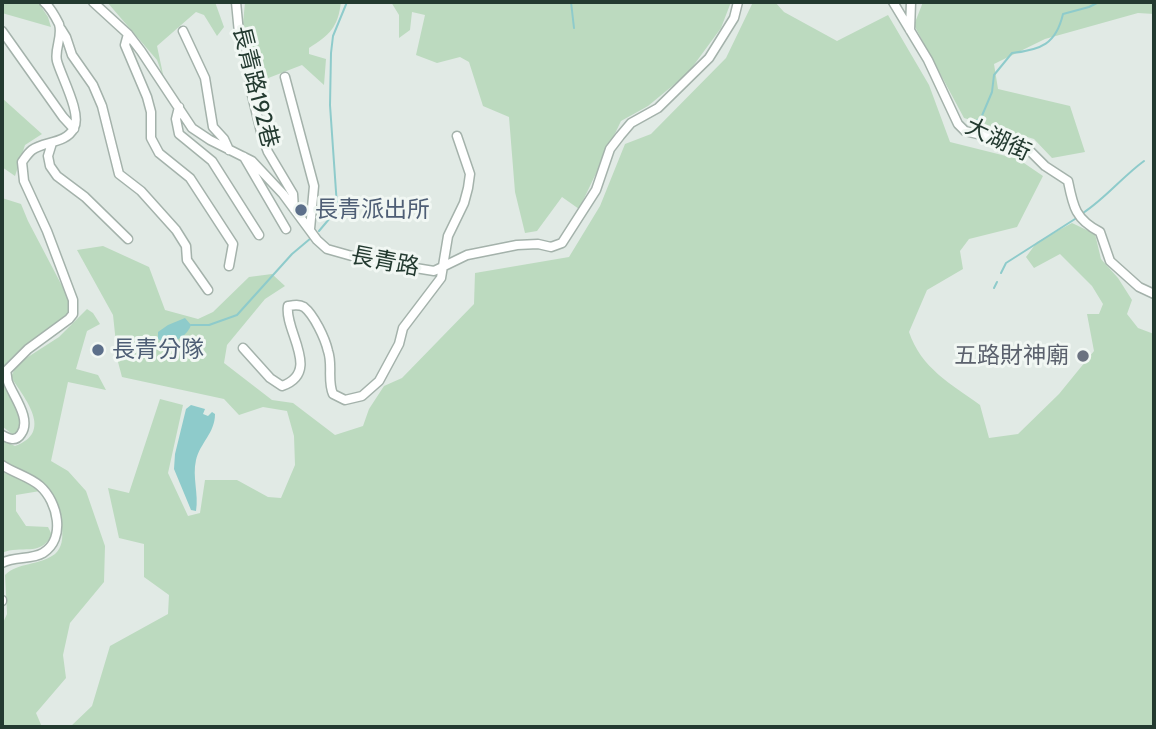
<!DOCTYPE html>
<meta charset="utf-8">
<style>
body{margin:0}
#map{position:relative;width:1156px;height:729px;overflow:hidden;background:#e1eae5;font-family:Cabin,sans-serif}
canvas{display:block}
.frame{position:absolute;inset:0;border:4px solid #233a30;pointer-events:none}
</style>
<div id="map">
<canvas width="1156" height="729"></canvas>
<div class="frame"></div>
</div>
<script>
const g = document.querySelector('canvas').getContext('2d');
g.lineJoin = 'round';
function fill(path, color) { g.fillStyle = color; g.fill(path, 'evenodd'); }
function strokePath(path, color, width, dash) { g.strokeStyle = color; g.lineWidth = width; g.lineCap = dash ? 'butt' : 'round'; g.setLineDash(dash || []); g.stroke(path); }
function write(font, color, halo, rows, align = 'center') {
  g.font = font + ' Cabin,"Noto Sans TC",sans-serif'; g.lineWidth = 6; g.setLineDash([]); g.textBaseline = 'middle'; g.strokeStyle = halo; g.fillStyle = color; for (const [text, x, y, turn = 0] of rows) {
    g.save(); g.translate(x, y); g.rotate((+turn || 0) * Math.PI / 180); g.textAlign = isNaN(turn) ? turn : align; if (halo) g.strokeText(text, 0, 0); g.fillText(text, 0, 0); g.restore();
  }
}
fill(new Path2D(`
 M2 2H38L48 17 51 27 2 13Z
 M107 2H215L224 27 217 36 204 15 196 12 157 46 164 79 157 60Z
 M245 2H341C338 27 330 35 309 48V54L326 59 324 85 302 65 258 82 243 24Z
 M391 2H731L721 28 688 73 648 106 621 121 579 209 562 197 537 231 525 233 515 192 509 117 483 106 469 62 460 57 437 63 416 55 425 15 412 12 410 30 399 38V15Z
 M753 2H775L784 12 837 41 888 15 929 85 950 142 1018 159 1043 176 1017 227 969 239 960 251 963 269 927 290 909 332C921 368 951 384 980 405L989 438 1018 434 1059 394 1094 351 1087 314H1099L1103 304 1092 286 1060 254 1034 268 1026 257 1037 242 1072 223 1095 234 1101 259 1118 278 1132 300 1127 314 1138 328 1154 334V727H70L92 706 110 646 168 614 169 595 144 577V544L119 538 108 488 129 493 160 399 183 405 168 473 188 516 200 513 205 480H237L268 497 281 498 295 465 294 436 287 411 263 407 239 415 224 399 122 377 118 362 113 315 77 250 103 246 149 267 165 310 198 319 213 312 249 277 272 274 285 286 265 299 227 345 224 363 272 400 293 403 335 435 363 426 369 409 384 386 402 378 474 304 475 273 569 257 600 206 625 144 651 134 726 58Z
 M923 2H1154V14L1138 13 1045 39 994 64 998 89 1070 106 1085 152 1052 158 1034 139 964 118 914 25Z
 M2 98 42 134 25 145 15 176 2 167Z
 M2 198 21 204 28 221 71 303 70 314C54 326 7 354 2 372Z
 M87 309 93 313 100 324 87 331 76 369 98 375 106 390 68 382 51 461 68 471 86 491 105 546 104 582 70 623 63 655 66 678 36 713 42 727H2V625L7 614 5 575C18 562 39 566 55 554 62 548 63 538 62 529 59 484 34 480 2 459V440L15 446C54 432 25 399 11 377L17 364 59 337Z
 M2 379 23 424 21 430 13 435 2 426Z
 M2 472 32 483 40 491 16 495V511L26 526 48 527 52 535C39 558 22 544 2 553Z`), '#bcdabf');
fill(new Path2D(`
 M185 318 191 325C188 335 176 341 167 345L158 339V332L168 325Z
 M191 405 205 409 203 414 208 416 212 412 215 414C215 433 200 443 196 460 192 477 199 494 196 511L191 510 174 469 175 454 186 409Z`), '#8ecbcb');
strokePath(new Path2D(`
 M571 2 574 28
 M971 124 981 118 992 92 994 75 1012 53C1041 50 1056 44 1063 14L1089 7 1099 2
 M1083 213C1106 198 1122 177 1144 161
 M319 231 335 212 337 206 330 105 331 53 333 36 347 2
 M1001 273 1006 263 1075 219
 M994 288 997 282
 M191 325H209L237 315 292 254 311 238`), '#8ecbcb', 2);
const minor = new Path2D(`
 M93 2 128 34 141 51 192 128 210 140 252 161 283 194 317 240 327 249 366 260 434 271 467 255 517 245 538 244 551 247 562 243 596 190 610 149 620 136 631 123 658 108 709 58 734 18 738 2
 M236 2 239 33 246 48 251 91 262 136 268 152 293 194 294 209
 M893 2 928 60 958 124 965 131 1010 142 1031 152 1045 166 1068 181C1073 206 1075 219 1100 232L1110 261 1139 287 1154 294
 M61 29 66 37 72 55 93 85 102 106 119 174 141 191 176 230 186 246 187 260 208 290
 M910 30 911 2
 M2 31 63 117 74 129
 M183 31 205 78 213 127 224 139 229 150
 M128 34 125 45 147 97 151 112V138L159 153 190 178 233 244 229 266
 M285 77 314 186 310 229
 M179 107 176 119 179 134 212 161 259 235
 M52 143 48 156 50 166 57 176 85 197 128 239
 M244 157 286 229
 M243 348 270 378 282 386C322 372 284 331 288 306 294 305 299 304 304 307 314 315 325 338 328 351 333 365 327 380 333 394L345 400 362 396 379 381 399 344 403 328 441 278 448 236 464 203 468 188 470 174 457 136
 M2 435C9 439 16 442 21 434 32 419 13 396 8 382 7 380 7 373 6 371L28 349 69 319 73 314V300L47 231 24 181 22 162C25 158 28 153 32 150 44 141 66 144 74 128 82 114 61 76 57 61 54 49 63 37 59 24 55 16 51 8 44 2
 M2 465C14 473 30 477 40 486 58 502 66 539 43 553 31 560 14 556 2 563
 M2 600V601`);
strokePath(minor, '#a4b2ab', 11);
strokePath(minor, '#fff', 8);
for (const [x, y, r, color] of [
 [301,210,7,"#5c6f8a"],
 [98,350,7,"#5c6f8a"],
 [1083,356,7,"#6b7280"]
]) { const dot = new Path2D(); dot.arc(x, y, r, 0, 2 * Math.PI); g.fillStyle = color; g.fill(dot); strokePath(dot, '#f1f7f3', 2.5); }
write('23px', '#233a30', '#f1f7f3', [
 ["長青路192巷",255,87,76],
 ["大湖街",998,140,25],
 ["長青路",385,262,11]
]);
write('23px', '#4e5e75', '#f1f7f3', [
 ["長青派出所",315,210],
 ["長青分隊",112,350]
], 'left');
write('23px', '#5b616d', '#f1f7f3', [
 ["五路財神廟",1069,356]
], 'right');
</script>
